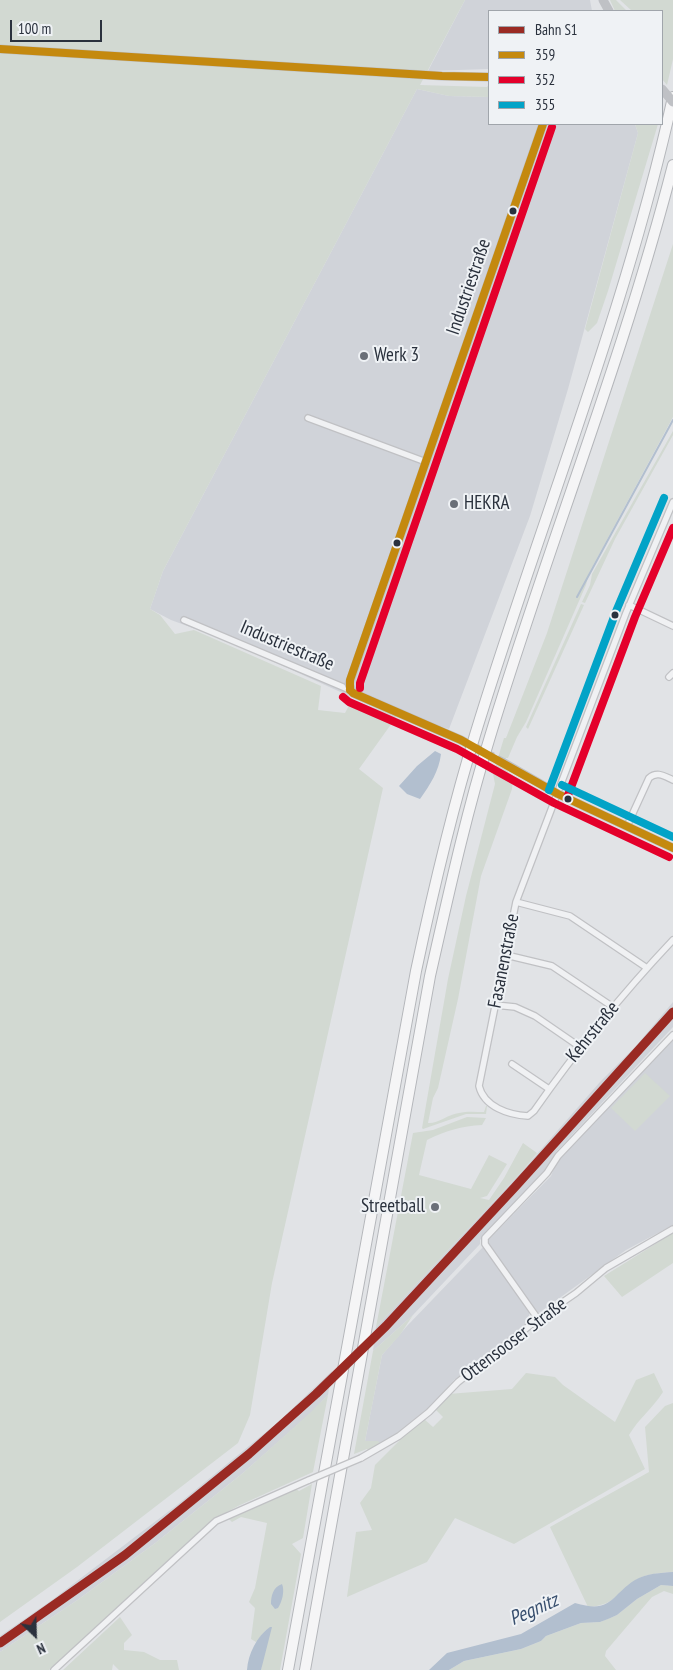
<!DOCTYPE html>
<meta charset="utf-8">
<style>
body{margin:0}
#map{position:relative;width:673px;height:1670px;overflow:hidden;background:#e1e3e6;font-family:"PT Sans Narrow",sans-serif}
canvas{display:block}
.legend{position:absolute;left:488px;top:10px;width:175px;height:115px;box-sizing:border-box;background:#eff2f5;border:1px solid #a0a5ab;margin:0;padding:6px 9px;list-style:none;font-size:15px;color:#2a313d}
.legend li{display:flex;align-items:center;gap:10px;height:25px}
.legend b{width:25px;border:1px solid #a0a5ab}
.north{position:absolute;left:10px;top:1610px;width:50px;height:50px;-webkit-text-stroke:4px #eff2f5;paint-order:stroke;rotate:156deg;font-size:14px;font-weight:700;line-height:20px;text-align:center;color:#2a313d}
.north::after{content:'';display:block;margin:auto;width:18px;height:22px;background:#2a313d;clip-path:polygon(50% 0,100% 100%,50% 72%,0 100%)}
.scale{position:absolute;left:10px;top:20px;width:92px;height:22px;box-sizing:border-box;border:2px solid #2a313d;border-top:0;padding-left:6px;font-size:15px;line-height:18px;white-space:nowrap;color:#2a313d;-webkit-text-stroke:4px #eff2f5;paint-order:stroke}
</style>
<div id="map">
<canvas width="673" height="1670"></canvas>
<ul class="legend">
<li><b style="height:6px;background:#9a2a23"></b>Bahn S1</li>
<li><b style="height:6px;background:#c4890f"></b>359</li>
<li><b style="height:6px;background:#e4002b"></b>352</li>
<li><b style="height:6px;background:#02a3c7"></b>355</li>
</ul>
<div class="north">N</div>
<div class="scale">100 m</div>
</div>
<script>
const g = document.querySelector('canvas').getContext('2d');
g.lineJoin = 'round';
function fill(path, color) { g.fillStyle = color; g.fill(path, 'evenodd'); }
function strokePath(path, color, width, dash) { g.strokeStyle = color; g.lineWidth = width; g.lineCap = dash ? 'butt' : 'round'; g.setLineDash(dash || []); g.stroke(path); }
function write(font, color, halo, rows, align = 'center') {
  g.font = font + ' "PT Sans Narrow",sans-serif'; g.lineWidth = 4; g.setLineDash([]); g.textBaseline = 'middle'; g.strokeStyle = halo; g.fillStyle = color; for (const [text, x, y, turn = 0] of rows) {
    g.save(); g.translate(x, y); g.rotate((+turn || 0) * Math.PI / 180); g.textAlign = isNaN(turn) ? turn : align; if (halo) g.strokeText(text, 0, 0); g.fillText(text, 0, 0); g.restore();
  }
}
fill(new Path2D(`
 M465 0H590L592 11H489V69L428 71Z
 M417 89 449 96 489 97V124H635L638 133 568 389 530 516 449 729 358 700 228 641 171 620 150 609 163 571Z
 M673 1002V1027L557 1151 538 1180 495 1223 480 1240V1244L413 1315 373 1351 376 1327 523 1170 600 1082 635 1047Z
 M673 1039V1225L626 1250 536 1315 486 1242 551 1176 557 1161Z
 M484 1246 529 1312V1322L454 1380 431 1407 398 1433 378 1447 365 1441 382 1355 407 1326Z
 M332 1371 328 1395 311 1413 243 1473 154 1544 79 1599 0 1652V1636L52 1600 177 1505 277 1423Z`), '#d0d3d9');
fill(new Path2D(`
 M0 0H465L420 85 487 87 489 84V97L449 96 417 89 163 571 150 609 160 615 175 634 194 630 321 686 318 710 345 713 352 700 397 716 359 769 383 788 272 1283 250 1415 238 1443 77 1567 0 1622Z
 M610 0H616L627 11H615Z
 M620 0H673V59L667 85 662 79V11H632Z
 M635 124H658L608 291 597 323 588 332 585 329 638 133Z
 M673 244V417L589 573 586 585 526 722 517 737 508 758H506L503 766 509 773 513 775 512 789 481 876 458 999 438 1088 433 1098 428 1123C437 1124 449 1114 459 1113 467 1111 476 1112 484 1112L486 1106H487L486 1114H466L423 1129 422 1128 448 979 466 896 495 784 493 774 504 738H506L547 633Z
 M673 431V435L615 539 585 603 582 602 590 585 592 574Z
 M581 604 584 605 528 729 526 727Z
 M645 1073 670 1096 635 1131 611 1108Z
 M467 1117 486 1118 482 1125C462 1126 445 1131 427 1140L419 1175 471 1189 489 1155 507 1164 487 1196 480 1198 489 1200 504 1178 523 1143 537 1153 523 1170 376 1327 413 1133 433 1130Z
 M673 1233V1263L622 1297 604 1276Z
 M413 1315 400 1335 382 1355 365 1441H378L380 1443 378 1447 369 1451 367 1449 354 1454 373 1351Z
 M526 1373 555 1377 563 1385 615 1422 636 1380 654 1373 663 1392C653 1408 639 1418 629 1435L645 1469 514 1544 455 1518 427 1562 347 1597 356 1532 372 1530 360 1503 371 1488 375 1465 407 1433 424 1419 433 1427 443 1417 435 1409 448 1394 512 1389Z
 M328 1395 313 1472 238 1506 214 1519 49 1670H0V1652L79 1599 154 1544 243 1473 311 1412Z
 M673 1403V1572C660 1573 646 1573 635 1581 615 1595 615 1605 588 1607L550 1527 649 1472 645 1427 665 1406Z
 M312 1484 303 1538 292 1544 301 1554 280 1670H261L266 1630 256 1642 251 1639 255 1608 249 1602 255 1588 267 1523 241 1517 232 1522 229 1519 296 1489 299 1491Z
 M661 1585 673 1586V1594L664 1591 652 1597 606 1651 605 1656 616 1670H449L464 1661 521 1649 541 1641 546 1636 581 1623 600 1622 617 1615 637 1599Z
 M120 1617 132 1635 124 1643V1650L144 1652 160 1660H177L179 1670H119L113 1664 112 1670H63Z`), '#d2d9d2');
fill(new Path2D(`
 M435 751 441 754C439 771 430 785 420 799L407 794 399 786 417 766Z
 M673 1572V1586L661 1585 637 1599 617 1615 608 1619 600 1622 581 1623 546 1636 541 1641 521 1649 464 1661 449 1670H429L447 1653 521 1634 575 1603C612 1614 610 1596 635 1580 647 1573 660 1573 673 1572Z
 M282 1584C285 1591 282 1602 278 1608L275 1609 271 1604C271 1596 273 1587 282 1584Z
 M270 1627H272L261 1670H247C248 1654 257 1636 270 1627Z`), '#b2bfcf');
strokePath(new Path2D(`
 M577 597 673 420`), '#b2bfcf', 2);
strokePath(new Path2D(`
 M461 740 504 763`), '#bcbfc4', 9, [9, 4.5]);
const street = new Path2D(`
 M308 418 426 462
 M673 502 626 613 516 902 479 1086C484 1107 509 1115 528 1116L534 1111C576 1051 622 994 673 940
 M629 605 673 626
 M184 620 350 690
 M669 677 673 673
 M627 826 649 778C657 771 664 776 673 780
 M516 902 570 916 647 968
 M506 955 552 966 613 1007
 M495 1005 515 1007 535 1016 580 1047
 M512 1064 549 1089
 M538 1319 485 1244V1238L547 1173 558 1156 673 1035
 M361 1458 399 1436 429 1412 458 1382 538 1319 576 1293 606 1268 673 1229
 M54 1670 216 1521 309 1480`);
const highway = new Path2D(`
 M288 1670 416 971C433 891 451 813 475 735 540 522 625 315 673 97
 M305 1670 430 976C448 897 465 818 489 740 547 548 623 360 673 165`);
strokePath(street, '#c0c1c4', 8);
strokePath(highway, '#b4b6ba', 12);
strokePath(street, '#f0f1f3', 5.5);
strokePath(new Path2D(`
 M603 0 609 11
 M0 49 442 76 489 77
 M461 740 353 693 349 684 543 124
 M504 763 558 794 673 848`), '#bfc1c5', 9);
strokePath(highway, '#f5f5f6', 10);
const streetBridge = new Path2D(`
 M309 1480 361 1458`);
strokePath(streetBridge, '#c0c1c4', 8, []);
strokePath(streetBridge, '#f0f1f3', 5.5);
strokePath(new Path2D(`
 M662 89 673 102`), '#bfc1c5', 9);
strokePath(new Path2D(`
 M0 49 442 76 489 77
 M350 690V680L543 124
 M350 690 353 693 461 740 558 794 673 848`), '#c4890f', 8);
strokePath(new Path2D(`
 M360 688V683L552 127
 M343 697 349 702 457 749 554 803 669 857
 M567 798 635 617 673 528`), '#e4002b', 8);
strokePath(new Path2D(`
 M562 785 673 837
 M549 790 617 609 664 498`), '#02a3c7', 8);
strokePath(new Path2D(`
 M0 1643 125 1555 249 1454 316 1394 386 1326 515 1187 673 1012`), '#9a2a23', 9);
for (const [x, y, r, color] of [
 [513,211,4.5,"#2a313d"],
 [364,356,5,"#6a6f78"],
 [454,504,5,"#6a6f78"],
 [397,543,4.5,"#2a313d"],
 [615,615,4.5,"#2a313d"],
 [568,799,4.5,"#2a313d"],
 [435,1207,5,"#6a6f78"]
]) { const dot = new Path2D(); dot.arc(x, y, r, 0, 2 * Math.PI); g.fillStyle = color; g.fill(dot); strokePath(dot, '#eff2f5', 2); }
write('19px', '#2a313d', '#eff2f5', [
 ["Industriestraße",469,287,-71],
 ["Industriestraße",287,646,23],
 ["Fasanenstraße",504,961,-79],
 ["Kehrstraße",593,1032,-51],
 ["Ottensooser Straße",514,1340,-37]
]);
write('19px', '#2a313d', '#eff2f5', [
 ["Werk 3",374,356],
 ["HEKRA",464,504],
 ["Streetball",425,1207,"right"]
], 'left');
write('italic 20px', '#384f6e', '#eff2f5', [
 ["Pegnitz",534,1610,-24]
]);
</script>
